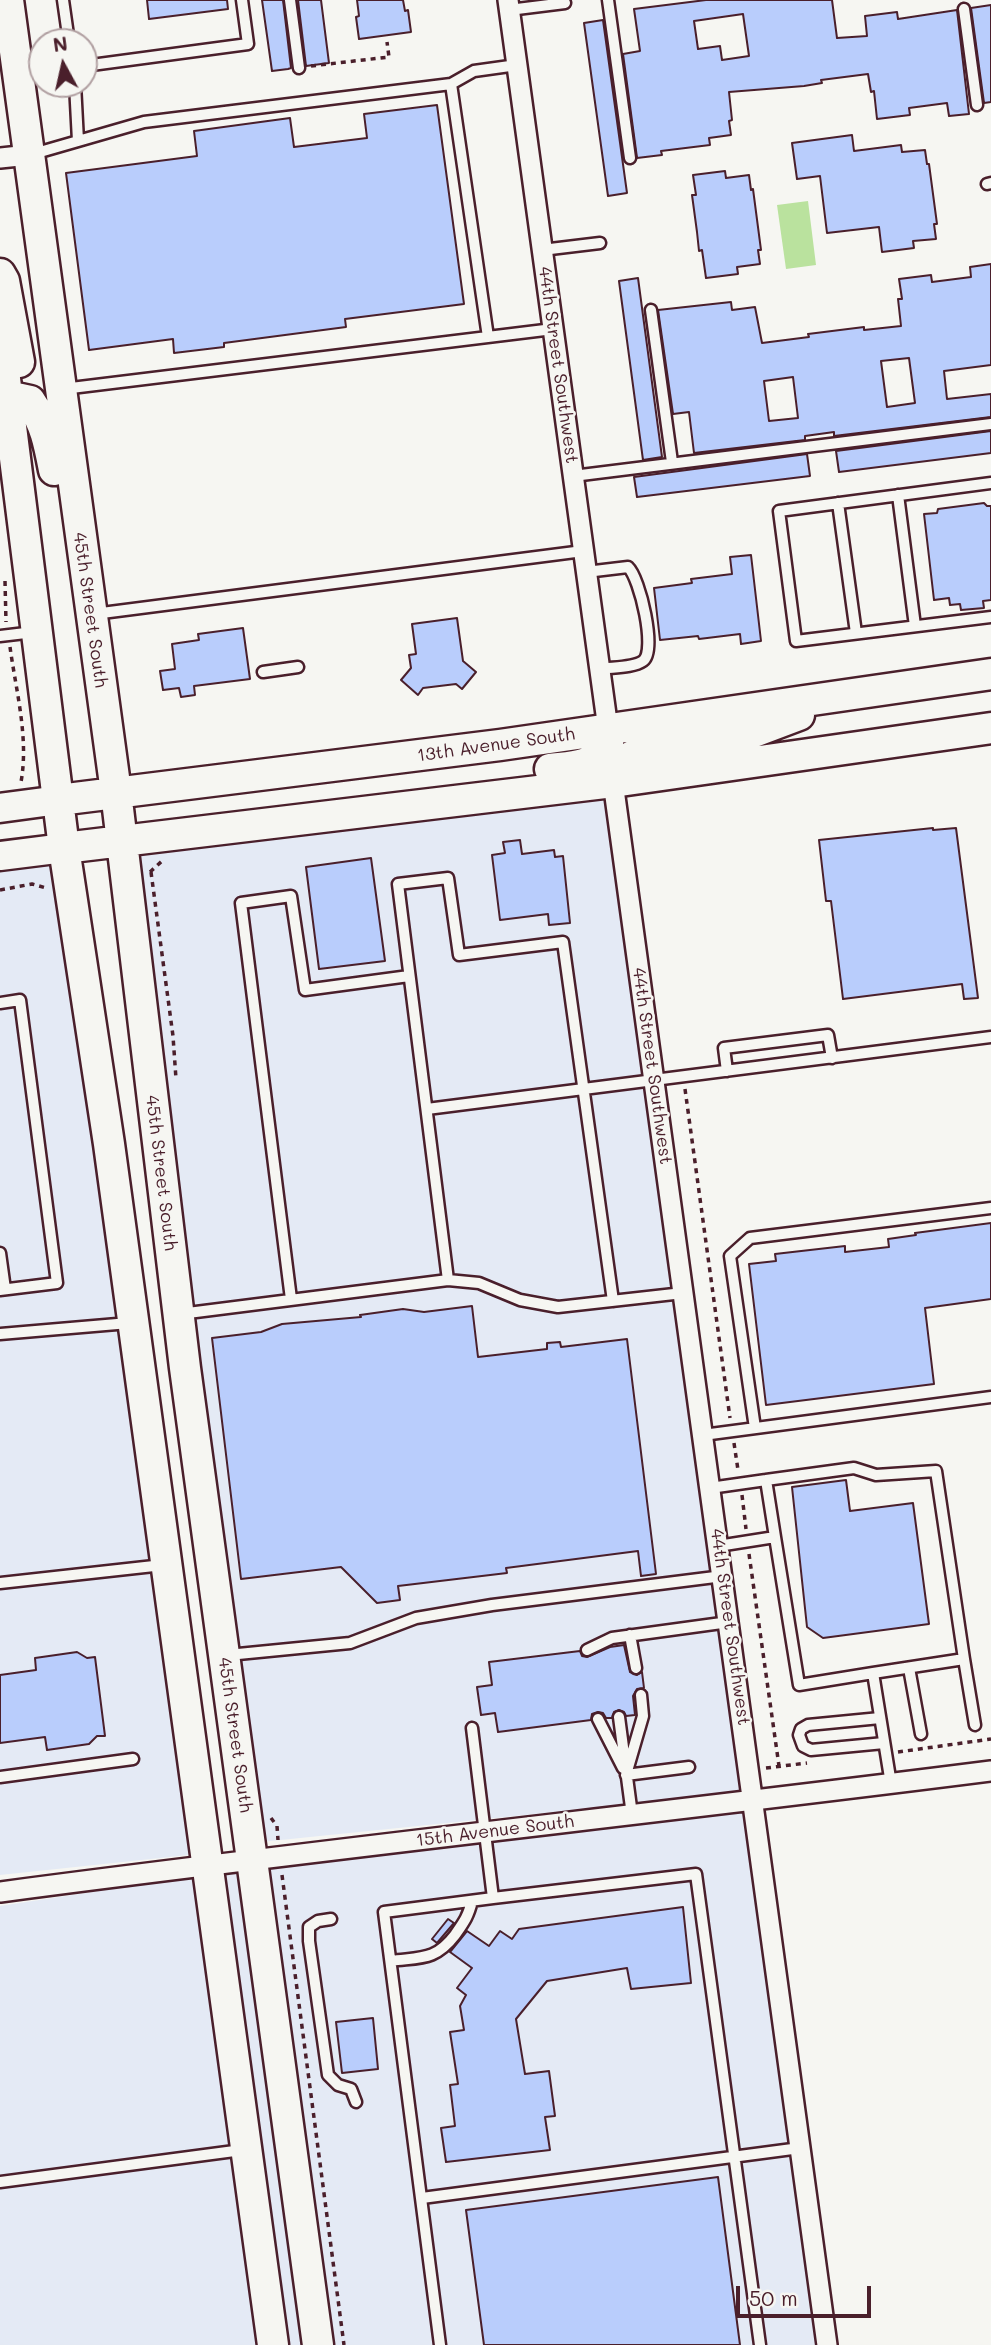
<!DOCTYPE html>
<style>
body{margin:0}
#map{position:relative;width:991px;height:2345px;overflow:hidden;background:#f6f6f2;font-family:Mali,sans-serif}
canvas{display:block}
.north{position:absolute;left:28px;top:28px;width:70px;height:70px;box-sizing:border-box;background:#f6f6f2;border:2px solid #b1a0a2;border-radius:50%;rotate:352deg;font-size:19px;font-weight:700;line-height:28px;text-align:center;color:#4a1f2b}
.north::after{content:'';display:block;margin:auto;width:24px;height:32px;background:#4a1f2b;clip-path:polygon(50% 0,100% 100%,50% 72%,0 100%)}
.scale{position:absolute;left:736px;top:2286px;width:135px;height:32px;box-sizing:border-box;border:4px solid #4a1f2b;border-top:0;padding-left:9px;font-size:21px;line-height:24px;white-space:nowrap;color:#4a1f2b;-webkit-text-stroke:5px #f6f6f2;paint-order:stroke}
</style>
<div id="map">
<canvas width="991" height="2345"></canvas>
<div class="north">N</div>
<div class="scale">50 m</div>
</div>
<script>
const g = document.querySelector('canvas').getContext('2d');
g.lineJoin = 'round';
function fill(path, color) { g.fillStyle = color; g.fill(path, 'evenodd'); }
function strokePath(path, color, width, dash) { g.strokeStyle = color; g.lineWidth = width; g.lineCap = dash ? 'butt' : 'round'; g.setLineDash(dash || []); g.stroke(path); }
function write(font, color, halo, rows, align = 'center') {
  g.font = font + ' Mali,sans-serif'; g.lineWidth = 5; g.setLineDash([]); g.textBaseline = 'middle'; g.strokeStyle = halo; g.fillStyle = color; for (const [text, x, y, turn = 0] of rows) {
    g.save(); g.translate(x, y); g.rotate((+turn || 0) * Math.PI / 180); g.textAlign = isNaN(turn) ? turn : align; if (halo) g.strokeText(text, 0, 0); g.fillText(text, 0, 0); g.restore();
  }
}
fill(new Path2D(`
 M605 791 741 1793 261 1842 127 845Z
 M56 856 198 1854 0 1875V863Z
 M748 1811 821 2345H0V1906L230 1871Z`), '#e4eaf5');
fill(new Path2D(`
 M808 201 816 265 786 269 777 205Z`), '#bae29e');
const building = new Path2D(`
 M147 0H227L228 9 149 19Z
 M262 0H283L291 68 288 69 272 71Z
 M298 0H321L329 63 306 66Z
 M357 0H403L405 11 408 10 411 32 359 39 356 17 359 16Z
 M706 0H832L837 38 867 36 865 16 897 12 898 19 957 10 969 114 949 116 947 103 909 108 910 115 877 119 874 91 871 92 868 74 821 80 822 83 804 86 729 92 732 120 729 121 731 135 709 138 710 145 661 151 662 155 637 158 623 54 640 51 634 9ZM743 14 749 56 722 60 720 46 698 49 694 21Z
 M991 5V102L984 103 971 8Z
 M603 20 627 193 608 196 584 23Z
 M437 105 464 304 345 319 346 327 224 343V347L174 353 173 339 89 350 66 173 197 156 194 131 290 118 294 147 367 138 364 114Z
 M852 135 854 151 901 145 902 152 925 150 927 164H929L937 224H934L936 239 913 241 914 248 882 252 879 227 827 233 820 176 797 179 792 143Z
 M725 171 726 178 749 175 751 190 753 189 761 250H758L760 264 737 267 738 274 706 278 702 250 699 251 697 232 692 195H696L693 175Z
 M991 264V365L944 371 947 399 991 394V417L834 436V432L805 436V440L694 453 689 412 673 414 658 310 731 302 732 310 755 307 762 343 809 337 808 334 864 327V330L901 326 898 299H902L899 279 931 275 932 282 971 277 970 267ZM909 358 915 403 887 407 881 361ZM793 377 798 418 769 421 764 381Z
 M638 278 662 457 643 460 619 281Z
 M991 431V453L839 472 836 451Z
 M807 454 810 476 637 497 634 477Z
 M984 503 987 506H991V600L983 601 984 608 961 610 960 604 950 605 949 598 934 600 924 514 937 513 938 509Z
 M751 555 761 641 741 644 740 634 699 639 698 636 660 640 654 588 692 583 691 579 732 574 730 557Z
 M457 618 463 661 476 672 462 689 456 684 423 688 418 695 401 680 411 668 409 655 416 654 412 624Z
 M243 628 250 679 194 686 195 695 181 697 179 688 163 690 160 671 175 669 172 644 199 640 198 634Z
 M933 828V830L956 828 978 998 964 999 962 984 843 999 831 901H826L819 840Z
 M520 840 522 854 554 850 555 857 563 856 570 923 549 925 548 914 500 920 492 855 505 853 503 842Z
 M371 858 385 961 319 969 306 867Z
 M991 1223V1299L925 1308 934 1384 766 1405 749 1264 776 1261 775 1254 845 1246V1252L889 1247 888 1239 916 1235 915 1233Z
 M472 1306 478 1357 547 1349V1343L560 1342 561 1347 627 1339 656 1574 641 1576 638 1551 506 1568 507 1573 398 1586 400 1600 377 1603 341 1567 241 1579 212 1338 261 1332 282 1324 361 1317 360 1315 403 1309 424 1312Z
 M846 1480 850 1511 913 1503 929 1624 823 1638 807 1627 792 1487Z
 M624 1645 630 1672 637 1675 642 1672 644 1688 637 1689 633 1696 635 1715 626 1716 624 1712 619 1710 614 1712 612 1718H606L603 1713 598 1712 592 1714 591 1720 498 1732 495 1713 481 1715 477 1687 492 1685 489 1662 580 1651 582 1656 587 1657 610 1647Z
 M77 1652 87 1658 95 1657 105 1736H97L89 1744 47 1750 45 1737 0 1743V1675L36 1670 35 1658Z
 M683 1907 691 1983 631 1989 627 1968 547 1981 516 2019 525 2074 549 2071 555 2116 545 2117 550 2150 446 2162 441 2128 455 2126 450 2085 458 2084 450 2032 464 2030 460 2006 466 1995 457 1988 472 1968 450 1952 467 1931 489 1946 500 1931 512 1939 519 1929Z
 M448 1919 454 1923 437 1943 432 1939Z
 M373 2018 378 2069 342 2073 336 2022Z
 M718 2177 740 2345H484L466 2210Z`);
fill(building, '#b9cdfc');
strokePath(building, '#4a1f2b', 2);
const lane = new Path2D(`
 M63 0 69 42
 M290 0 299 68
 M608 0 630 158
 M964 9 977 105
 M509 10 565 3
 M84 66 248 44 242 0
 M75 84 78 141
 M451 84 488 337
 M33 154 144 122 451 84 474 71 517 65
 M987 184 991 183
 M542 250 600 243
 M651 310 672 462
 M63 389 553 329
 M573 476 991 424
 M991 483 779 511 796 641 991 617
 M898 495 915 626
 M838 503 856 633
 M586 572 628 567C640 578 657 651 643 661 633 668 612 667 600 669
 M94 614 583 551
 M0 636 34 632
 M263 672 298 667
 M0 1003 20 1000 57 1283 0 1290
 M727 1071 724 1048 828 1035 832 1058
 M427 1109 991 1037
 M0 1253 5 1289
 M448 1280 398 884 448 878 459 955 563 942 613 1301
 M291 1299 241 903 291 896 305 990 409 976
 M180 1314 448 1280 479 1283 520 1300 558 1307 683 1293
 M0 1334 129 1323
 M755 1428 730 1256 750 1238 991 1208
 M703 1435 991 1397
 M710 1488 766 1480
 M775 1537 766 1480 854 1468 876 1475 936 1471 964 1659
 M718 1546 775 1537 799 1685 873 1673 891 1784
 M0 1583 163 1565
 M630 1635 636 1668
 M587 1650 612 1638 729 1622
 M228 1655 350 1643 416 1618 492 1605 723 1576
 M909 1668 921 1734
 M873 1673 964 1659 975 1725
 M619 1717 632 1815
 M880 1718 808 1725 801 1729 799 1735 803 1746 811 1750 884 1743
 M598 1719 623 1768
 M627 1771 643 1716 641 1695
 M626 1775 689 1767
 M0 1777 133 1759
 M493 1898 696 1874 760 2345
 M331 1919 318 1921 309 1927V1941L328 2075 338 2085 351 2089 356 2102
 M391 1961C421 1957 435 1961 455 1935 464 1922 468 1917 472 1901
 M0 2182 242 2150
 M422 2198 800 2148
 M440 2345 384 1912 493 1898 472 1728`);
const street = new Path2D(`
 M508 0 608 729
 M0 158 29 155
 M613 782 827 2345
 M0 1892C330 1848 661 1813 991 1771`);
const secondary = new Path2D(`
 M0 808 59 800
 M0 856 64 848`);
const primary = new Path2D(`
 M8 0 116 792 185 1368 318 2345
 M0 274 4 281 19 362
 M0 339 64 848 109 1144 273 2345
 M7 396 30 401C45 423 49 444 54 470
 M550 769C574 766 590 767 608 748V729
 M613 782 621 762 636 754 653 749 738 738 799 715
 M59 800 500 745 991 674
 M64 848 613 782 991 728`);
strokePath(lane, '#4a1f2b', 15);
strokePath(street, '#4a1f2b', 24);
strokePath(secondary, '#4a1f2b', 33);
strokePath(primary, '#4a1f2b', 35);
strokePath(new Path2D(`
 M311 66 389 57 387 42
 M5 581 6 622
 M10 647C16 691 29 738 21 782
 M150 872 162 861
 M151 872 173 1036 176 1079
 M0 890 32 884 46 888
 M685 1089 730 1418
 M734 1443 738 1470
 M742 1495 746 1529
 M749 1554 779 1766
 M898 1752 991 1739
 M766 1768 807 1763
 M271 1818 277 1826 278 1840
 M282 1875 344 2345`), '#4a1f2b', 3.5, [5, 5]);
strokePath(lane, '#f6f6f2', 10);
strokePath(street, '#f6f6f2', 19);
strokePath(secondary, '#f6f6f2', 28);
strokePath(primary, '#f6f6f2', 30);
write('18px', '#4a1f2b', '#f6f6f2', [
 ["44th Street Southwest",558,365,82],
 ["45th Street South",90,610,82],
 ["13th Avenue South",496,745,-8],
 ["44th Street Southwest",652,1066,82],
 ["45th Street South",161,1173,83],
 ["44th Street Southwest",730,1627,82],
 ["45th Street South",235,1735,82],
 ["15th Avenue South",495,1831,-7]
]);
</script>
